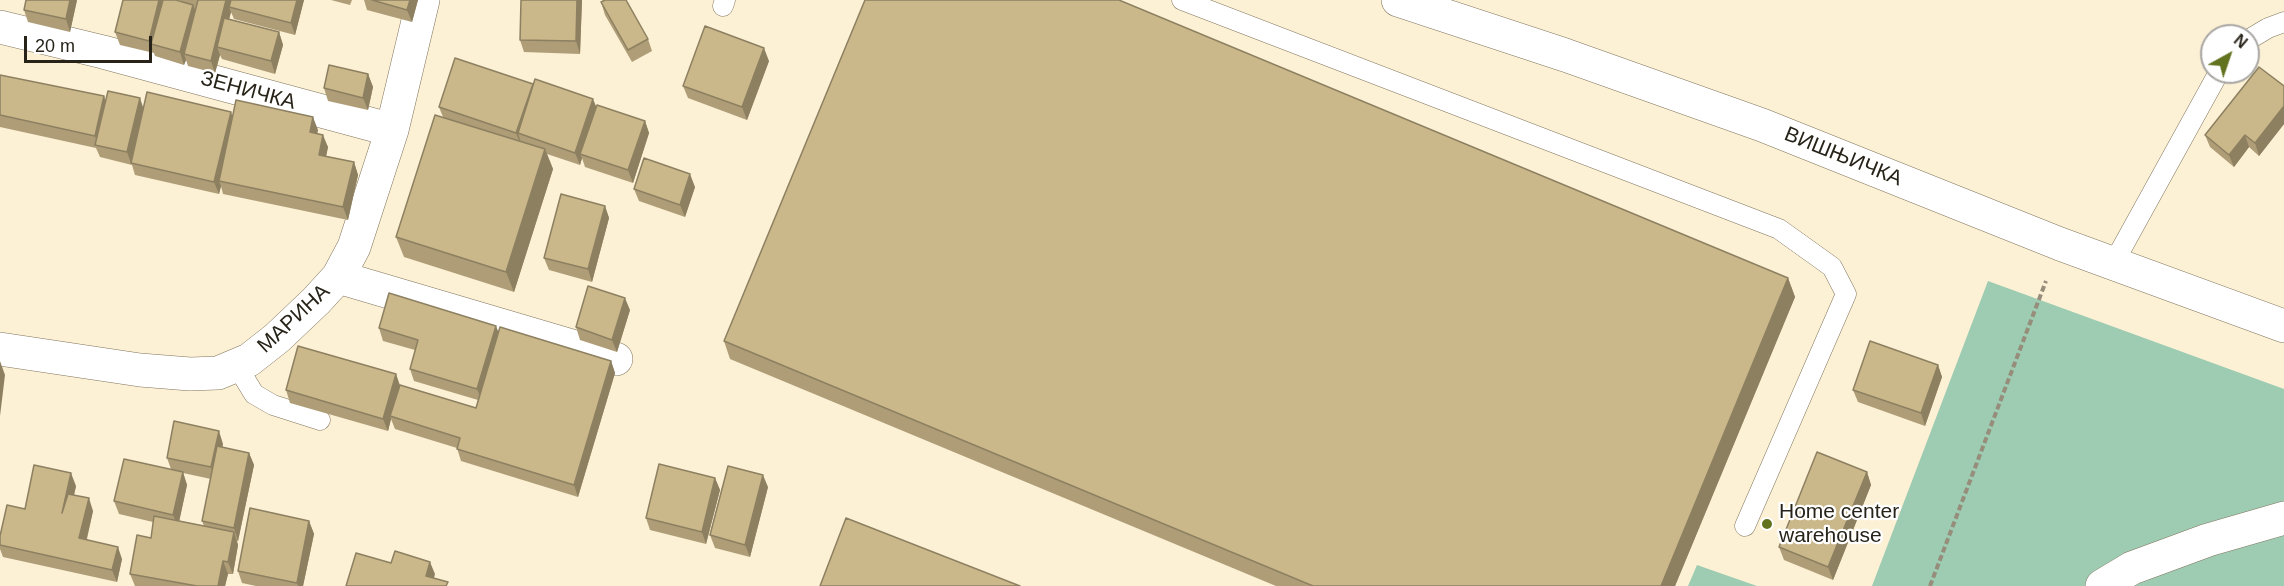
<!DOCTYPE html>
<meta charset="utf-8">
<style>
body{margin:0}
#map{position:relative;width:2284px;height:586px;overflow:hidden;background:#fcf0d5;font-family:Helvetica,sans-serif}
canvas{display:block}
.north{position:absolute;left:2200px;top:24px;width:60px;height:60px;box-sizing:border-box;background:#fff;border:2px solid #a9a7a3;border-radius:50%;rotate:40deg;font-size:16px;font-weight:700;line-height:24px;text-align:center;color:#272318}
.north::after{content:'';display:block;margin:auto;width:21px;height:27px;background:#627320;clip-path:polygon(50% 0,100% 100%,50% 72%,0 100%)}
.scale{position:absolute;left:24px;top:36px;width:128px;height:27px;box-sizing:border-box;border:3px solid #272318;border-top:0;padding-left:8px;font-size:18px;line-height:21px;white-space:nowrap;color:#272318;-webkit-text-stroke:4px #fff;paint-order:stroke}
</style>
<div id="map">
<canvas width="2284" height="586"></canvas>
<div class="north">N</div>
<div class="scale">20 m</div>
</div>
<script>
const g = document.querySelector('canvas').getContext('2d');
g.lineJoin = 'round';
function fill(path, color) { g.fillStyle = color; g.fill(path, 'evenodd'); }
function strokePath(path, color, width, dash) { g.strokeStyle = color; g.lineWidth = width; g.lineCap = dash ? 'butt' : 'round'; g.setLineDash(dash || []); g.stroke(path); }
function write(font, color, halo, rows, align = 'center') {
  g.font = font + ' Helvetica,sans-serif'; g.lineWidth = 4.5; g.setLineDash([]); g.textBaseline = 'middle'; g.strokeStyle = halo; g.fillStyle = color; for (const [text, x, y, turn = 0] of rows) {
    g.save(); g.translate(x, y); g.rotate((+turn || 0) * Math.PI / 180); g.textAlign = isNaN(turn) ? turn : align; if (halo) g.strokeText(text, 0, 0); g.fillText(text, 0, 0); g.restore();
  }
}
fill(new Path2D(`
 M1988 281 2284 389V586H1872Z
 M1697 565 1757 586H1688Z`), '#9dccb3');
const service = new Path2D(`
 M1182 0 1779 229 1832 267 1846 294 1745 526
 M723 6 725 0
 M2248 40 2268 28 2284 22
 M2113 264 2219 72
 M237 366 254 394 273 405 320 420`);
const minor = new Path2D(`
 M0 27 103 52 392 130
 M338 277 616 359
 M0 349 140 370 190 374 218 373 249 360 277 338 316 301 338 277 354 247 392 130 423 0
 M2102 586 2132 568 2208 540 2284 518`);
const tertiary = new Path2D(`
 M1398 0 1565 55 1762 125 2060 244 2284 326`);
strokePath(service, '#80755d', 21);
strokePath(minor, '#80755d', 34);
strokePath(tertiary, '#80755d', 34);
strokePath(new Path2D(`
 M1930 586 2046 281`), '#968d7a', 4, [6, 3]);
strokePath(service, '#fff', 20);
strokePath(minor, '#fff', 33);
strokePath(tertiary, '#fff', 33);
fill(new Path2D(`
 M77 0 70 32 28 22 24 10Z
 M180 0H304L295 35 234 19 231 12 229 19 279 32 283 45 275 74 222 59 220 55 215 73 188 66 186 60 184 65 155 56 154 53 120 45 115 32 180 1Z
 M331 0H352L350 5Z
 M364 0H418L412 22 367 10Z
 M521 0H582L580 54 524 52 520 40Z
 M601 2 648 39 652 51 632 62 605 15Z
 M769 61 747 120 688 98 683 86Z
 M368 74 373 87 368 110 328 101 324 88Z
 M0 75 104 96 105 101 143 108 232 117 318 130 317 134 328 147 326 156 354 162 358 175 348 220 223 194 221 186 219 194 135 175 132 165 100 157 96 148 0 127Z
 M533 86 596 107 645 121 649 133 633 183 585 167 582 158 580 165 547 154 553 169 514 292 404 257 396 237 443 117 439 107Z
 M2284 86V124L2259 156 2249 147 2234 167 2210 147 2205 135Z
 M695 187 685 217 639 201 634 189Z
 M605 206 609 218 592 282 549 270 544 258Z
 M1788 278 1795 297 1675 586H1276L730 359 724 341Z
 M630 310 617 352 580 340 576 327Z
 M379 328 498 331 611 361 615 373 578 497 461 461 457 448 395 429 391 419 388 431 290 403 286 390 396 374 400 385 476 408 478 400 414 381 410 369 415 350 383 341Z
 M1938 365 1942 377 1925 426 1858 402 1853 390Z
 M223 444 222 447 249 453 254 465 238 541H237L238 545 233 574H228L225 586H135L130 574 151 538 153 522 119 514 114 501 171 469 167 458ZM183 473 211 479 202 521 204 526 179 521 187 485Z
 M1867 472 1871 485 1833 580 1784 560 1779 547Z
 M715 478 720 490 706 544 650 530 646 518Z
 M76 486 74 495 93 511 87 539 122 559 117 582 3 557 0 549V536L25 509Z
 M768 487 750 557 715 548 710 535Z
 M309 521 314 534 303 586H256L242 583 238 571Z`), '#ae9d77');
fill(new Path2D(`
 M70 0H77L70 32 66 19Z
 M159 0H165L151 44 154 53 149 41Z
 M226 0H234L229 7 231 12 222 48 217 47 220 55 215 73 211 61Z
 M297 0H304L295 35 291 23Z
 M410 0H418L412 22 407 10Z
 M577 0H582L580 54 576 41Z
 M193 5 198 17 184 54 186 60 184 65 180 52Z
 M279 32 283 45 275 74 271 61Z
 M764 48 769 61 747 120 742 107Z
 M368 74 373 87 368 110 363 98Z
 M533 84 537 96 518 133 521 143V145L516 133Z
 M104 96 108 109 98 145 95 136Z
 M140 98 144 110 131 163 127 152Z
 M593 99 598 111 580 154 582 158 580 165 575 153Z
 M2284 106V124L2259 156 2255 143Z
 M231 112 235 124 219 181 221 186 219 194 214 182Z
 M313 117 318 130 314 145 310 132Z
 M645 121 649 133 633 183 628 170Z
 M323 135 328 147 324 167 319 155Z
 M2245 135 2249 147 2234 167 2229 155Z
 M545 149 553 169 514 292 506 272Z
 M354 162 358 175 348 220 343 207Z
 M690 174 695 187 685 217 680 205Z
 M605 206 609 218 592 282 588 269Z
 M1788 278 1795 297 1675 586H1661Z
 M625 298 630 310 617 352 612 340Z
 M496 326 501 338 482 401 477 389Z
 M0 361 5 375 0 416Z
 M611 361 615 373 578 497 574 485Z
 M1938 365 1942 377 1925 426 1921 413Z
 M396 374 400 387 390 416 391 419 388 431 383 419Z
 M219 431 223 444 216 480 211 467Z
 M249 453 254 465 238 541 234 528Z
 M183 472 187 485 178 527 173 515Z
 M1867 472 1871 485 1833 580 1828 567Z
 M71 473 76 486 67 526 62 513Z
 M763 475 768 487 750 557 745 545Z
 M715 478 720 490 706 544 702 532Z
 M89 498 93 511 84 550 79 538Z
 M309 521 314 534 303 586H298L297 583Z
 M234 532 238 545 233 574 228 562Z
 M118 547 122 559 117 582 112 570Z
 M223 561 228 574 225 586H218Z
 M430 562 435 574 432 586 426 576Z`), '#8d8061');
const building = new Path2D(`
 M26 0H70L66 19 24 10Z
 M123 0H159L149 41 115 32Z
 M163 0H176L193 5 180 52 151 44Z
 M198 0H226L211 61 184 54Z
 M231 0H297L291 23 229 7Z
 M372 0H410L407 10Z
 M521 0H577L576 41 520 40Z
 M605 0H626L648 39 628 50 601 2Z
 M865 0H1119L1788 278 1661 586H1313L724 341Z
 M224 18 279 32 271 61 217 47Z
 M705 26 764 48 742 107 683 86Z
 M455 58 533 84 516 133 439 107Z
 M329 65 368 74 363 98 324 88Z
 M2259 67 2284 86V106L2255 143 2245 135 2229 155 2205 135Z
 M0 75 104 96 95 136 0 115Z
 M535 79 593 99 575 153 518 133Z
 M108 91 140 98 127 152 95 145Z
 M147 92 231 112 214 182 131 163Z
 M236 100 313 117 310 132 323 135 319 155 354 162 343 207 219 181Z
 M597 105 645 121 628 170 580 154Z
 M435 115 545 149 506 272 396 237Z
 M644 158 690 174 680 205 634 189Z
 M561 194 605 206 588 269 544 258Z
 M588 286 625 298 612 340 576 327Z
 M389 293 496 326 477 389 410 369 418 340 379 328Z
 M500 327 611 361 574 485 457 449 460 438 390 416 400 385 476 408Z
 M1870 341 1938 365 1921 413 1853 390Z
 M298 346 396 374 383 419 286 390Z
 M174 421 219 431 211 467 167 458Z
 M217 446 249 453 234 528 202 521Z
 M1817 452 1867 472 1828 567 1779 547Z
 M124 459 183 472 173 515 114 501Z
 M659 464 715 478 702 532 646 518Z
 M34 465 71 473 62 513 68 494 89 498 79 538 118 547 112 570 0 545V536L7 505 25 509Z
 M728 466 763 475 745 545 710 535Z
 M250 508 309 521 297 583 238 571Z
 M154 516 234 532 228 562 223 561 218 586H197L130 574 137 535 151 538Z
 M846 518 1020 586H820Z
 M395 551 430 562 426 576 448 582 446 586H346L356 553 391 563Z`);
fill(building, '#cab78a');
strokePath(building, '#8d8061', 1.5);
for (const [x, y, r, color] of [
 [1767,524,6,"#627320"]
]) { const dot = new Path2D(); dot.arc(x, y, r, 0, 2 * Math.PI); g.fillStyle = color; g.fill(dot); strokePath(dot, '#fff', 2); }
write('21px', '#272318', '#fff', [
 ["ЗЕНИЧКА",248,91,15],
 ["ВИШЊИЧКА",1843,157,22],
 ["МАРИНА",294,319,-43]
]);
write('21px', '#272318', '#fff', [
 ["Home center",1779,512],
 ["warehouse",1779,536]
], 'left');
</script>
